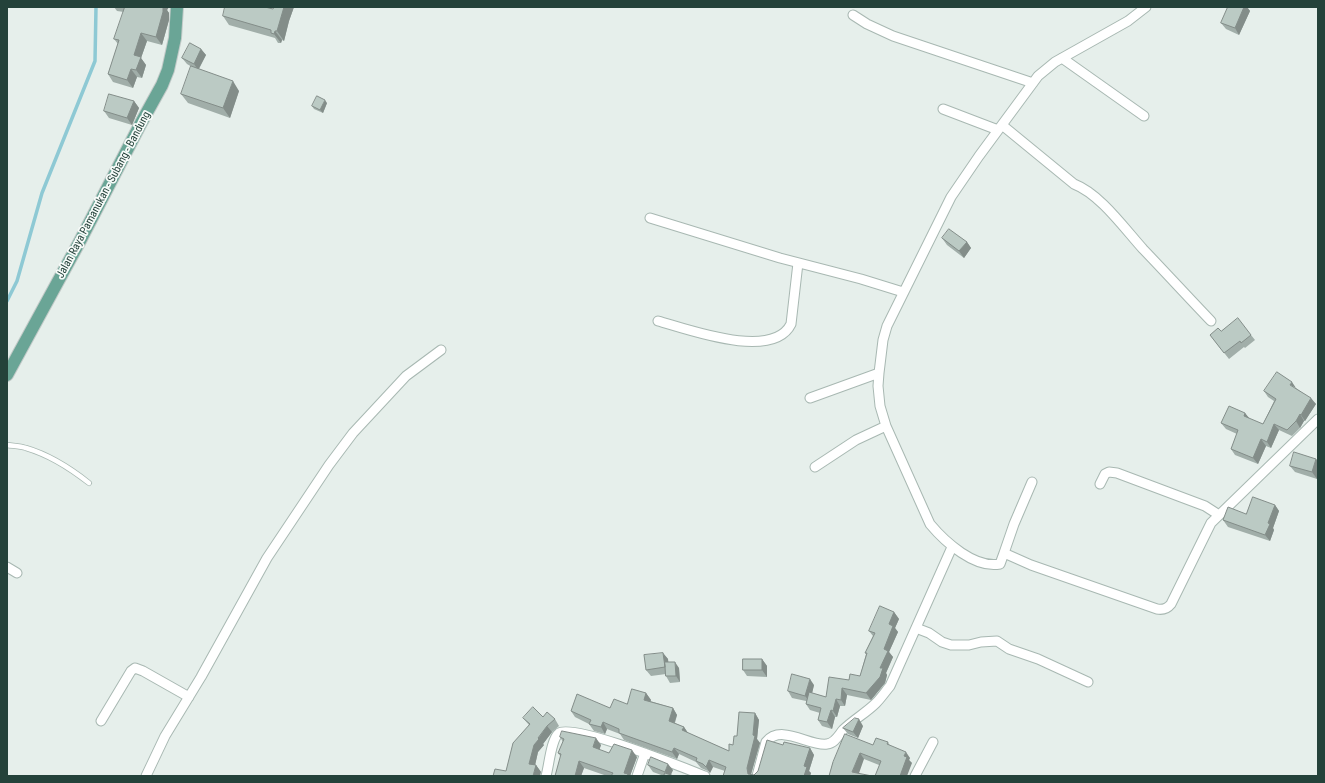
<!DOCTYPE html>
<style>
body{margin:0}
#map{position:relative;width:1325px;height:783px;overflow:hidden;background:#e6efeb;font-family:"Roboto Condensed",sans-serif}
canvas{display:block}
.frame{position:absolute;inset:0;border:8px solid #24423a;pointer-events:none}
</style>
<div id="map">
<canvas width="1325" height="783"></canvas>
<div class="frame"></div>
</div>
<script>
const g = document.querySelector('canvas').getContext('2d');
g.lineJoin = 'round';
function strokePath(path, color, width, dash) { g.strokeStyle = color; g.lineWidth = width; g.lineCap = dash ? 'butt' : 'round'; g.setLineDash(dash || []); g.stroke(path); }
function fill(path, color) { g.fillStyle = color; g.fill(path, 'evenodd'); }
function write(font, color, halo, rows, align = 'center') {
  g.font = font + ' "Roboto Condensed",sans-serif'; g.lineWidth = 3.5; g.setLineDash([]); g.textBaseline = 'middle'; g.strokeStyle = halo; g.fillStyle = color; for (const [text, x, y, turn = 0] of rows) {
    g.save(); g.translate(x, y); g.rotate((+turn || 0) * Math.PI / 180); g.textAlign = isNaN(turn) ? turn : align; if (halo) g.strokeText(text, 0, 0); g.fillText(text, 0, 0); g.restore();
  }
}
strokePath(new Path2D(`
 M7 301 17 281 42 193 95 61 96 7`), '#8ec9d4', 3.5);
const service = new Path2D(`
 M7 445C13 446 20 446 26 448 50 455 70 468 89 483`);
const minor = new Path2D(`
 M1146 7 1128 21 1055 62 1038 76 979 156 951 197 887 326 883 340 879 373 878 386 880 406 886 426 930 524C945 542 975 569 1000 564L1004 553 1031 565 1157 609C1162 610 1167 609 1171 604L1211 523 1318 419
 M853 15 867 24 893 36 1033 83
 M1062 58 1144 116
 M943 109 998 130
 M1002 125 1074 184C1100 194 1124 228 1143 249 1166 273 1188 297 1211 321
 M650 218 780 258 861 279 903 292
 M658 321C687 329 773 361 791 324L798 263
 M810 398 879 373
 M815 467 856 440 886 426
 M1100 484 1105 474 1109 472 1117 473 1205 506 1219 515
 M1004 553 1014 524 1032 482
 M7 567 17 573
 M916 628 929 633 942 642 951 645H969L981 642 997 641 1009 649 1038 659 1088 682
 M101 721 131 671 135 668 143 671 189 697
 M146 776 165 736 201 677 267 558 329 465 353 433 406 376 441 350
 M546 776C549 766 551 739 559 733 573 723 684 768 705 776
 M637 776 645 753
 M757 776 766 742C781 723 810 747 827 744 835 743 838 736 843 730 853 720 866 713 876 703 881 698 885 692 890 686L952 547
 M915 776 933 742`);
const primary = new Path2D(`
 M7 375 80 241 141 123 162 85 168 70 175 38 177 7`);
strokePath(service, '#a8b8b2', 6);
strokePath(minor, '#a8b8b2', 11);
strokePath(primary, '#c2cac8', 14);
strokePath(service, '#fff', 4.5);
strokePath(minor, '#fff', 9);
strokePath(primary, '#6aa596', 12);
fill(new Path2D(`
 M114 7H169L167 10 169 13V20L162 45 147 41 141 58 146 65 142 78 137 77 133 88 113 82 108 74 118 44 114 39 124 12 117 11Z
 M274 7H294L289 21 284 41 282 40 281 43H278L275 38 229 25 223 16 273 9Z
 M1228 7H1247L1250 11 1239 35 1226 29 1221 23Z
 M201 49 206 55 199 69 239 91 230 118 188 103 181 94 192 67 187 64 182 58Z
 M134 101 139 108 132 125 109 118 104 111Z
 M327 103 323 113 314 109 312 106Z
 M942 238 967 242 971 248 964 258 947 245Z
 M1221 331 1251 335 1255 340 1245 348 1244 347 1229 359 1210 335Z
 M1296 388 1316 404 1305 421H1304L1300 428 1292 436 1279 430 1271 448 1266 446 1258 464 1235 455 1231 449 1237 434 1226 429 1221 423 1245 413 1249 419 1263 424 1274 401 1268 397 1264 391Z
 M1316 459 1318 462V475L1317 479 1295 472 1290 466Z
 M1275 505 1279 511 1273 528 1274 530 1270 541 1228 527 1223 520 1246 514Z
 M894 612 899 619 895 628 898 632 889 652 893 657 886 673 887 675 885 683 871 700 847 695 845 706H840L837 717H835L832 729 822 726 818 720 820 713 810 710 806 704V701L792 698 788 691 814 685 812 693 826 697 849 680 860 676 866 654 865 653 873 636 869 631Z
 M663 653 668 659V662L679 668 680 682 670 683 666 676V674L651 676 646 670Z
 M762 659 767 666V677L747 676 743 670Z
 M646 693 651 700 650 701 673 708 677 715 675 723 684 727 688 733 729 751 733 745 737 736 755 713 759 720 757 739 760 743 751 775H754L758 771 783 745 810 748 814 755 809 771 811 773 810 776H723L725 771 713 767 710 773 708 771 701 768 696 762 679 754 677 759 624 740 620 734 607 729 605 734 594 731 589 724 575 717 571 711 610 708 627 704Z
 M543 717 555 719 559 726 552 732 543 744 544 745 538 752 535 765H536L541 772 506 771 529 725 523 718Z
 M863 726 858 738 848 734 843 728Z
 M560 737 601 745 599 750 609 753 637 757 630 776H607L584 768 581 776H555L561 757 558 753 563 742Z
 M888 742 890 746 910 758 909 760 912 763 879 765 864 759 829 776 833 762 873 745Z
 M648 765 673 770 671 775 664 776 653 772Z`), '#a1aea9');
fill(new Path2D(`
 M163 7H169L167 10 169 13V20L162 45 156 37Z
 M284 7H294L289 21 284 41 277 31Z
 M1244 7H1247L1250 11 1239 35 1235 28Z
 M275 31 282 40 281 43 274 34Z
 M141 33 147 41 141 58 146 65 142 78 136 70 134 55Z
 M201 49 206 55 198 70 194 64Z
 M131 69 137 77 133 88 127 80Z
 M233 81 239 91 230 118 223 108Z
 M325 100 327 103 323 113 320 110Z
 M134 101 139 108 132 125 127 118Z
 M967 242 971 248 964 258 959 251Z
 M1292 382 1296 388 1290 385Z
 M1311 398 1316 404 1305 421 1301 415Z
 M1245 413 1250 419 1244 416Z
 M1300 414 1304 421 1300 428 1296 421Z
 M1274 424 1279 430 1271 448 1267 442Z
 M1261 439 1266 446 1258 464 1253 458Z
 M1316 459 1318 462V475L1317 479 1312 472Z
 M1275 505 1279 511 1273 528 1274 530 1270 541 1265 535 1268 523Z
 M894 612 899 619 895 628 898 632 889 652 893 657 886 673 887 675 885 683 871 700 866 693 880 668 884 649 889 624Z
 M663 653 668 659 670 673 665 667Z
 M762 659 767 666V677L762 670Z
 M675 662 679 668 680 682 676 676Z
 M810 679 814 685 810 702 805 696Z
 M842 688 847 695 845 706 841 700Z
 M646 693 651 700 649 706 644 700Z
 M836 699 840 706 837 717 833 711Z
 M673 708 677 715 673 727 669 721Z
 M831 710 835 717 832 729 827 722Z
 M755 713 759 720 757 739 760 743 751 774H748L747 768 753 735Z
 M859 719 863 726 858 738 853 732Z
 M603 722 607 729 605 734 601 727Z
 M547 726 552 732 543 744 544 745 538 752 534 770 529 764 534 745Z
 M684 727 688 733 682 730Z
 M596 738 601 745 598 754 593 747Z
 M674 748 679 754 677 759 672 752Z
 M810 748 814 755 809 771 811 773 810 776H804V766Z
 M632 750 637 757 630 776H626L624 773Z
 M906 752 910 758 909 760 912 763 907 776H900L904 756Z
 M860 753 864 759 858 776 852 772Z
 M709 760 713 767 710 773 706 767Z
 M579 761 584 768 581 776H575Z
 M668 764 673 770 670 776H668L665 772Z
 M536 765 541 772 540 776H533Z`), '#838d89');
const building = new Path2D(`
 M125 7H163V12L156 37 141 33 134 55 141 57 136 70 131 69 127 80 108 74 119 40 114 39Z
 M225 7H265L273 9 274 7H284L277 31H275L274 34 271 33V30L223 16Z
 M1228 7H1244L1235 28 1221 23Z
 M190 43 201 49 194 64 182 58Z
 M191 66 233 81 223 108 181 94Z
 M109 94 134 101 127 118 104 111Z
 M317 96 325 100 320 110 312 106Z
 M949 229 967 242 959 251 942 238Z
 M1238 318 1251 335 1241 343 1240 341 1224 353 1210 335 1218 328 1221 331Z
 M1277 372 1292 382 1290 385 1311 398 1301 415 1300 414 1296 421 1287 430 1274 424 1267 442 1261 439 1253 458 1231 449 1238 430 1221 423 1229 406 1245 413 1244 416 1263 424 1276 399 1264 391Z
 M1294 452 1316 459 1312 472 1290 466Z
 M1253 497 1275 505 1268 523 1270 524 1265 535 1223 520 1228 507 1246 514Z
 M880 606 894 612 889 624 893 626 884 649 888 651 880 668H883L880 677 866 693 842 688 841 700 836 699 833 711 831 710 827 722 818 720 821 708 806 704 809 692 826 697 829 677 849 680 850 674 860 676 867 653H865L875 633 869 631Z
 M663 653 665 667 646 670 644 655Z
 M743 659H762V670H743Z
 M665 662H675L676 676H666Z
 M792 674 810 679 805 696 788 691Z
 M632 689 646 693 644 700 673 708 669 721 684 727 682 730 729 751V744L733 745 734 736H737L739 712 755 713 753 735 755 736 747 768 748 774 754 775 758 771 767 740 783 745 784 742 810 748 804 766 807 767 804 776H723L726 767 709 760 706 767 703 764 696 761 697 758 674 748 672 752 619 733V729L603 722 601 727 589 724 591 720 571 711 577 694 610 708 614 699 627 704Z
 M533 707 543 717 547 712 555 719 547 726 538 738 539 739 534 745 529 764 536 765 533 776H493L495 769 506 771 513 743 530 724 523 718Z
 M855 718 859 719 853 732 843 728Z
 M562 731 596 738 593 747 609 753 614 744 632 750 624 773 628 774 627 776H611L613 773 579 761 575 776H555L561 754 558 753 564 739 560 737Z
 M845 734 873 745 876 738 888 742 887 744 906 752 904 756 907 757 900 776H875L881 761 860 753 852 772 872 776H829L833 762Z
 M651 757 668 764 665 772 648 765Z
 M665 773 674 776H664Z`);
fill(building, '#bbcac4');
strokePath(building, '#838d89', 1);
write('11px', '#24423a', '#f7fbf9', [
 ["Jalan Raya Pamanukan - Subang - Bandung",104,195,-62]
]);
</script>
